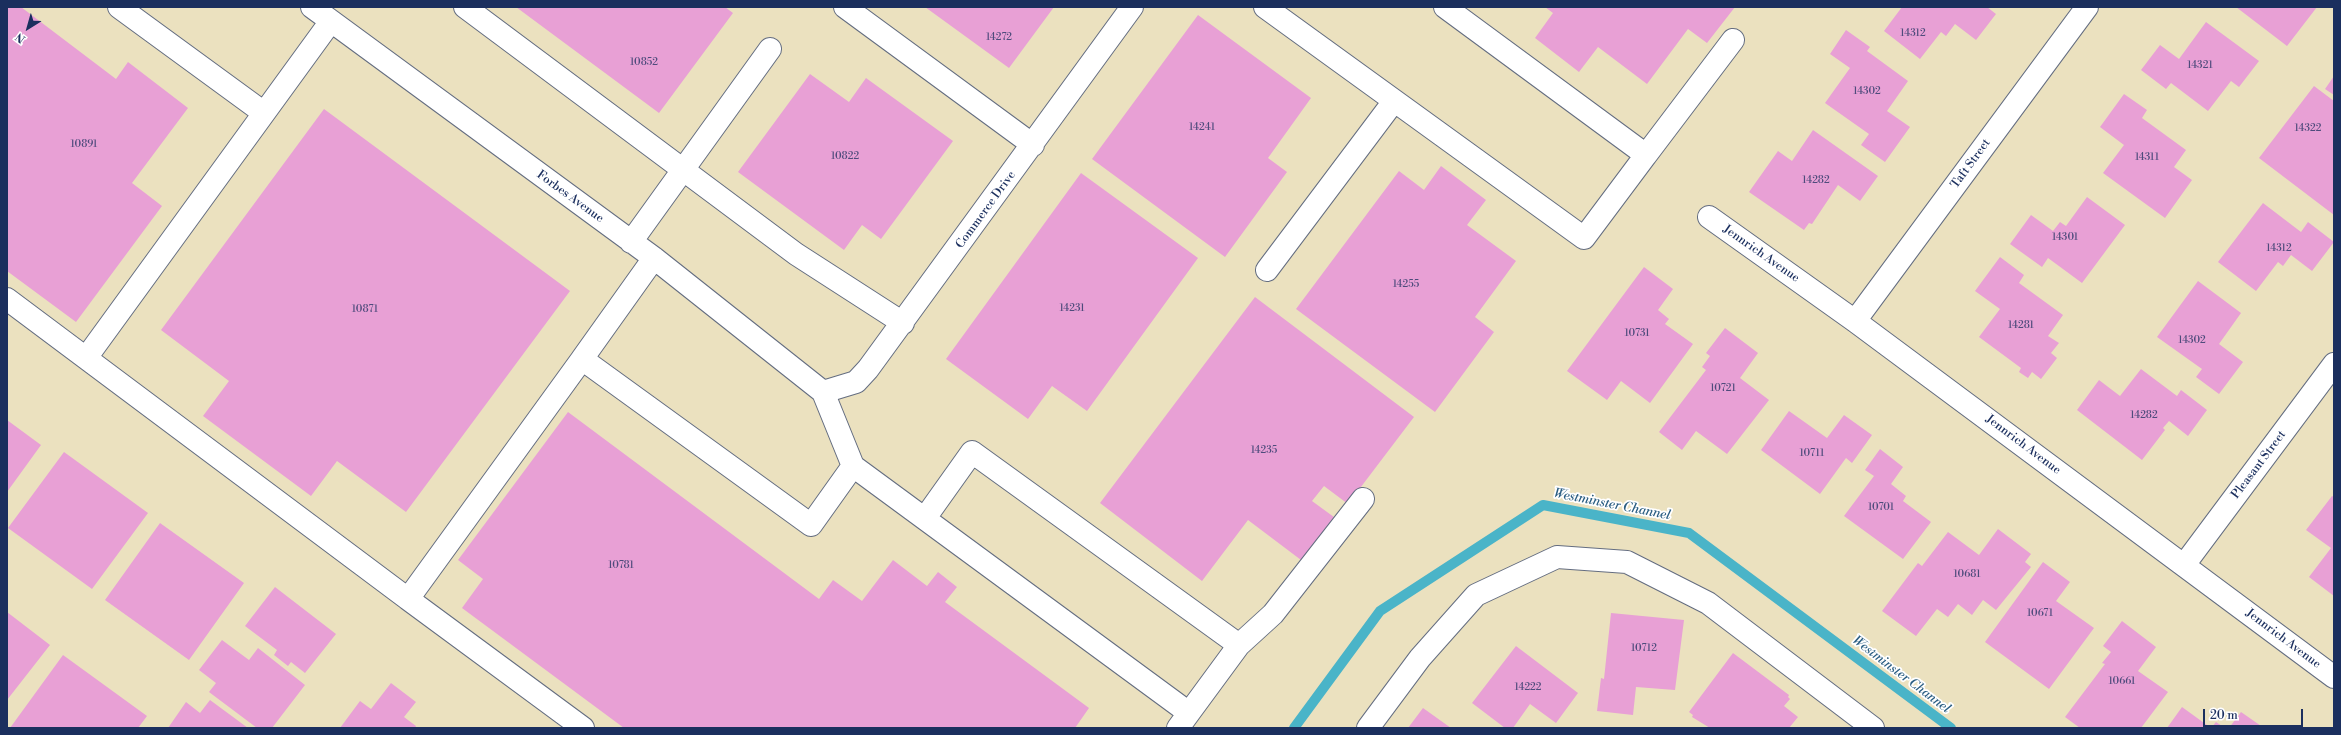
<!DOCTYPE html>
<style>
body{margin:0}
#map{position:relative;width:2341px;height:735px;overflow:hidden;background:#ebe1bf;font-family:"Libre Bodoni",serif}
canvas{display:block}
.frame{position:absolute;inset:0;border:8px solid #1b2f5e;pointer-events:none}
.north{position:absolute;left:8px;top:8px;width:40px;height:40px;-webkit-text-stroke:3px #fff;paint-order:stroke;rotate:217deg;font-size:11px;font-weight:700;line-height:16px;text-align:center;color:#1b2f5e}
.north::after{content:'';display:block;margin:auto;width:14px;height:18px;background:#1b2f5e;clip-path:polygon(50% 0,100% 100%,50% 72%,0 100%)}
.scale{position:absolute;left:2203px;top:709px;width:100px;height:18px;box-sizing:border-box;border:2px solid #1b2f5e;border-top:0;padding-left:5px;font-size:12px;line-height:14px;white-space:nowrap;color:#1b2f5e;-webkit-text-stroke:3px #fff;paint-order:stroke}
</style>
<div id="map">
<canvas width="2341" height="735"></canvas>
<div class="frame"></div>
<div class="north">N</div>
<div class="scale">20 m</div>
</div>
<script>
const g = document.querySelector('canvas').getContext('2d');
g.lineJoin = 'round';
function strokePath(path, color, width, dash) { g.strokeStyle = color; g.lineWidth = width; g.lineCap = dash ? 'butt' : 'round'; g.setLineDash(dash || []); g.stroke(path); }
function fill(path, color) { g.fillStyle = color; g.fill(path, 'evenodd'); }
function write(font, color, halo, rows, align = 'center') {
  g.font = font + ' "Libre Bodoni",serif'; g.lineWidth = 3.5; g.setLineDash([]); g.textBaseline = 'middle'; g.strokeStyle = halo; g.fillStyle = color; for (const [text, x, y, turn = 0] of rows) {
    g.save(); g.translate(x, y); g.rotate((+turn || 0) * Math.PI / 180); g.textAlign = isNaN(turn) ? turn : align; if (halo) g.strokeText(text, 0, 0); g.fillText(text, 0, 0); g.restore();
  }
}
strokePath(new Path2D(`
 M1294 728 1380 611 1543 505 1689 533 1951 728`), '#4ab4c8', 10);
fill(new Path2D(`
 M7 7H21L116 79 128 62 188 108 132 183 162 206 76 322 7 271Z
 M516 7H725L733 13 659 113Z
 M925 7H1054L1009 68Z
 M1545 7H1735L1707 43 1688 29 1647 84 1598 47 1579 72 1535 38 1553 13Z
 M1902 7H1987L1996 14 1976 40 1955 24 1946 36 1941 32 1920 59 1884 31Z
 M2236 7H2317L2287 46Z
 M1198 15 1311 98 1268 158 1287 172 1225 257 1092 159Z
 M2206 22 2259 61 2239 87 2231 81 2208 111 2171 83 2166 89 2141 70 2160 45 2179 59Z
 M1846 30 1870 47 1867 51 1908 81 1887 111 1910 127 1885 162 1861 145 1869 134 1825 103 1850 68 1830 54Z
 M810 74 849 102 866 78 953 141 881 239 862 225 844 250 738 172Z
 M2334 76V95L2325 89Z
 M2314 86 2334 101V215L2259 158Z
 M2124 94 2147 110 2142 118 2186 150 2174 167 2192 180 2165 218 2103 173 2124 145 2100 127Z
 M324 109 570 291 406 512 337 461 311 496 203 416 229 381 161 330Z
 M1813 130 1878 176 1860 201 1838 185 1812 224 1809 223 1804 230 1749 192 1778 151 1792 161Z
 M1441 166 1486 200 1467 225 1516 261 1475 317 1494 332 1435 412 1296 309 1399 171 1424 190Z
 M1081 173 1198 258 1087 411 1052 386 1028 419 946 359Z
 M2087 197 2125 225 2082 283 2048 258 2042 267 2010 244 2031 215 2053 231 2060 222 2066 226Z
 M2263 203 2301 232 2308 222 2334 242 2312 271 2291 255 2283 266 2278 262 2256 291 2218 262Z
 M2000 257 2024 275 2019 283 2063 315 2048 336 2059 343 2051 353 2057 358 2041 379 2032 372 2028 378 2019 372 2021 368 1979 337 2000 309 1975 291Z
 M1644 267 1673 289 1658 310 1669 319 1665 324 1693 344 1650 403 1621 381 1607 400 1567 371Z
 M2198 281 2241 313 2219 344 2243 362 2219 394 2196 377 2202 369 2157 337Z
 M1255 297 1414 417 1348 504 1324 486 1312 501 1338 520 1305 563 1248 520 1202 581 1100 503Z
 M1725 328 1758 353 1740 378 1769 400 1727 454 1696 431 1682 450 1659 432 1706 370 1702 367 1710 356 1706 353Z
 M2141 369 2177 396 2181 390 2207 410 2188 436 2169 421 2163 428 2165 430 2142 460 2077 410 2099 380 2120 396Z
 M1789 411 1827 438 1844 415 1872 435 1852 463 1846 458 1820 494 1761 450Z
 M568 412 819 599 833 580 862 601 893 560 927 586 938 572 957 587 945 602 1089 708 1075 728H624L462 608 483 579 458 560Z
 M7 420 41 445 7 492Z
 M1880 449 1903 467 1891 484 1906 496 1903 501 1931 522 1903 559 1844 516 1874 476 1865 470Z
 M64 452 148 513 92 589 8 528Z
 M2332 496 2334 497V596L2309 577 2331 548 2306 530Z
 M160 523 244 583 189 660 105 600Z
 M1998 529 2031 554 2025 562 2031 567 1996 610 1983 600 1972 615 1958 604 1948 617 1937 609 1916 636 1882 611 1918 563 1922 566 1948 532 1979 555Z
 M2043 562 2070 582 2056 601 2094 628 2049 689 1985 642Z
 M275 587 336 634 305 673 291 662 288 666 274 655 277 650 245 626Z
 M7 612 50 645 7 700Z
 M1611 613 1684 620 1675 690 1636 687 1633 715 1597 711 1601 678 1604 679Z
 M2122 621 2156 647 2138 671 2168 692 2141 728H2080L2065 717 2105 664 2102 663 2111 652 2103 646Z
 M222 640 249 660 258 648 305 685 272 728H257L209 692 216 683 199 670Z
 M1516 646 1578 693 1556 723 1530 704 1513 728H1505L1472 703Z
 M1733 653 1789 695 1788 697 1790 699 1784 706 1798 717 1789 728H1710L1692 717 1693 715 1689 712Z
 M63 655 147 716 138 728H10Z
 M391 683 416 702 404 717 416 726 415 728H340L360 701 371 709Z
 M210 700 248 728H168L186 702 200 713Z
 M2182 707 2211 728H2167Z
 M1423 708 1451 728H1408Z
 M2241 712 2264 728H2229Z
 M2216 722 2225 728H2211Z`), '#e8a0d5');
const minor = new Path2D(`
 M119 7 264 113
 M312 7 654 258 823 392 853 466 1189 713 1178 728
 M465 7 796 254 903 323
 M845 7 1033 145
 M1265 7 1584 238 1646 155 1445 7
 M1646 155 1733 40
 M1709 217 1855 321 2334 677
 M631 242 770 49
 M1267 270 1394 101
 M7 299 408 599
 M1855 321 2087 7
 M86 358 331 21
 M582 359 654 258
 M823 392 856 382 868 369 1132 7
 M925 518 972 452 1239 645 1189 713
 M2184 565 2334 364
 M1239 645 1273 614 1363 499
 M583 728 408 599 582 359 811 525 853 466
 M1368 728 1420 658 1476 595 1557 557 1627 562 1708 603 1873 728`);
strokePath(minor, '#646d80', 24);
strokePath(minor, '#fff', 22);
write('10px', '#4e4b7c', null, [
 ["14312",1913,34],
 ["14272",999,38],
 ["10852",644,63],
 ["14321",2200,66],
 ["14302",1867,92],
 ["14241",1202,128],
 ["14322",2308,129],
 ["10891",84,145],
 ["10822",845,157],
 ["14311",2147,158],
 ["14282",1816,181],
 ["14301",2065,238],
 ["14312",2279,249],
 ["14255",1406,285],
 ["14231",1072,309],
 ["10871",365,310],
 ["14281",2021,326],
 ["10731",1637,334],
 ["14302",2192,341],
 ["10721",1723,389],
 ["14282",2144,416],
 ["14235",1264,451],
 ["10711",1812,454],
 ["10701",1881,508],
 ["10781",621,566],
 ["10681",1967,575],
 ["10671",2040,614],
 ["10712",1644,649],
 ["10661",2122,682],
 ["14222",1528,688]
]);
write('12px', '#1b2f5e', '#fff', [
 ["Taft Street",1971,164,-54],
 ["Forbes Avenue",570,197,36],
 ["Commerce Drive",986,210,-54],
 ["Jennrich Avenue",1761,254,35],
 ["Jennrich Avenue",2023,445,37],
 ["Pleasant Street",2259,465,-53],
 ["Jennrich Avenue",2283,639,37]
]);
write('italic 13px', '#2b5e83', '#fff', [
 ["Westminster Channel",1612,505,11],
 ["Westminster Channel",1901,675,37]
]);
</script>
